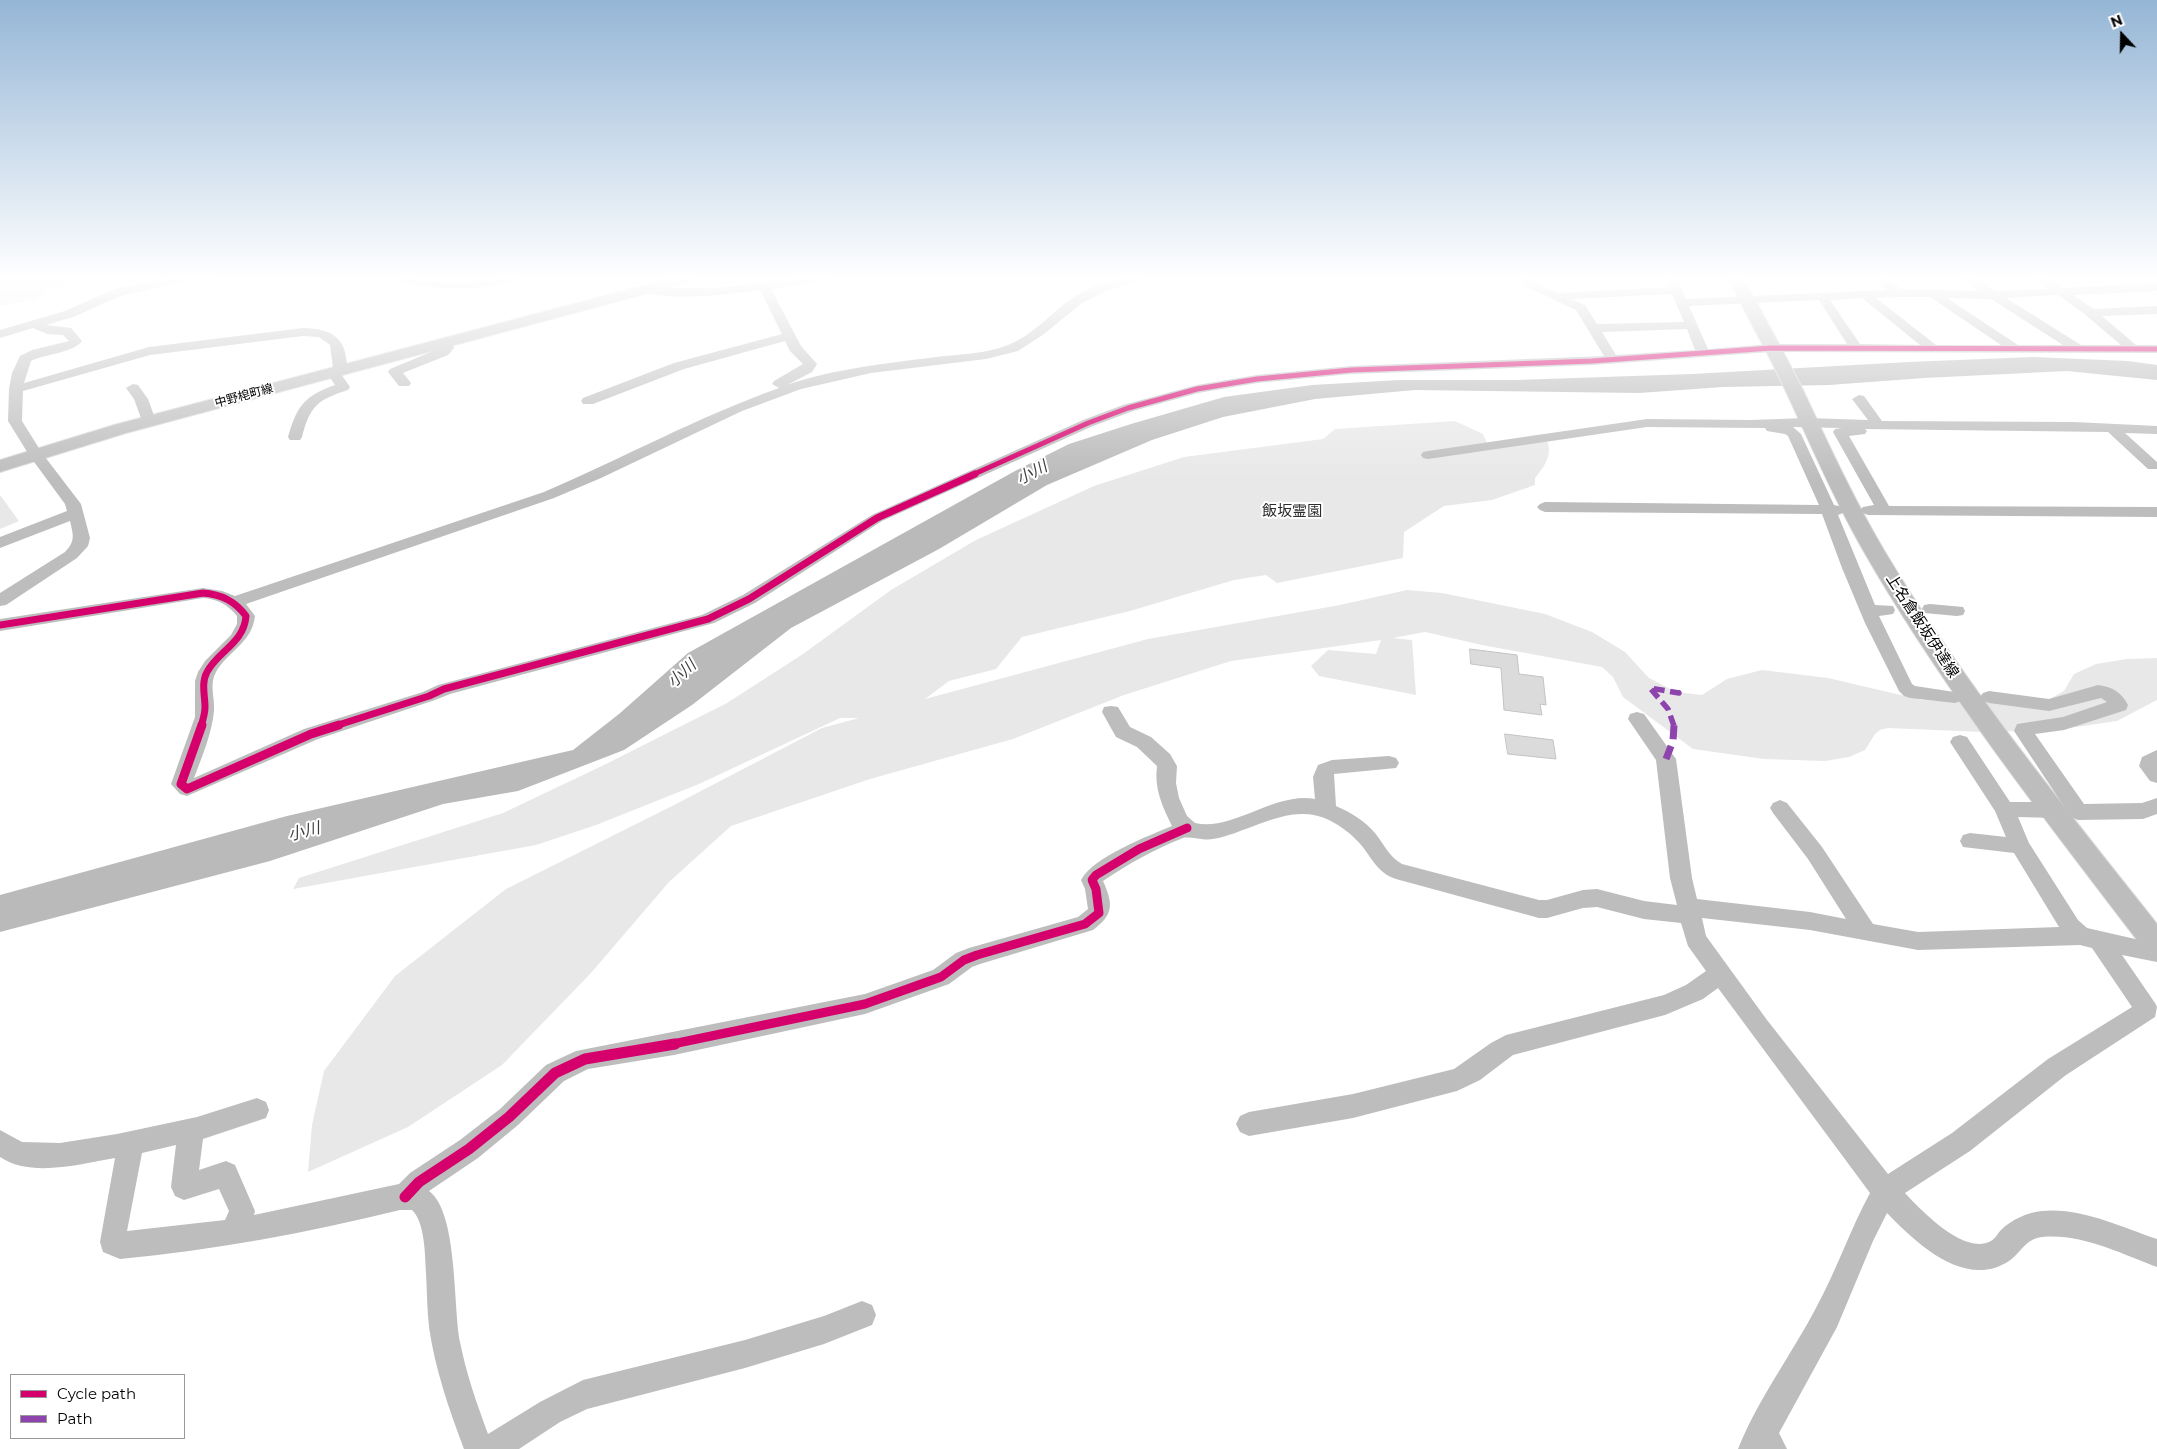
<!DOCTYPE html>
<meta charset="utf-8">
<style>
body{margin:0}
#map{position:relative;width:2157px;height:1449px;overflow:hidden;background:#fff;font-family:Montserrat,sans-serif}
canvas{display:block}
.legend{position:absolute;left:10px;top:1374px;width:175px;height:65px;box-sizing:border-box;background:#fff;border:1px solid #999;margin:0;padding:6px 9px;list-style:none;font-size:15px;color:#000}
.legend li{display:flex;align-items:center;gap:10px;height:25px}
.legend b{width:25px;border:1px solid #999}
.north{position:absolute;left:2097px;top:10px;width:50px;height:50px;-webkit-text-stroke:4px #fff;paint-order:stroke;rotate:339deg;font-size:14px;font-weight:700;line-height:20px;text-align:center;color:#000}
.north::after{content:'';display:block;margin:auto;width:18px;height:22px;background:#000;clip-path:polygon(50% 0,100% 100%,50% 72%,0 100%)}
</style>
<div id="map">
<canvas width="2157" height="1449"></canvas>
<ul class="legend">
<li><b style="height:6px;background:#d6006c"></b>Cycle path</li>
<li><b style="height:6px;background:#8e44ad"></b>Path</li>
</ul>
<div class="north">N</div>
</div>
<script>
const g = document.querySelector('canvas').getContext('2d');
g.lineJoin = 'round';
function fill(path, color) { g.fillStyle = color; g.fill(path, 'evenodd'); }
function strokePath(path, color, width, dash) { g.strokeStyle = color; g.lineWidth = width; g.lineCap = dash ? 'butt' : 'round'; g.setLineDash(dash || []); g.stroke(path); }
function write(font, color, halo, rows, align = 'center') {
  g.font = font + ' Montserrat,"Noto Sans JP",sans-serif'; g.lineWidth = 4; g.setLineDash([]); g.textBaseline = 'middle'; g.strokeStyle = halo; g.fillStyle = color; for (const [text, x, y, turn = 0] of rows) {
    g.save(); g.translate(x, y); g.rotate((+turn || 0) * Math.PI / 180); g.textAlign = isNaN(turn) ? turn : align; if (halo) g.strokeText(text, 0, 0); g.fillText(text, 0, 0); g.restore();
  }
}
fill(new Path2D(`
 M0 277H173L88 287 72 286 48 289 36 299 0 306Z
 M1455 421 1483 434 1487 443 1544 434C1555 453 1546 464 1535 478V485L1492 500 1444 506 1404 532 1403 558 1277 583 1266 575 1234 580 1130 611 1022 637 996 669 949 681 925 699 1148 639 1340 605 1407 590 1442 593 1545 614 1592 632 1625 652 1649 678 1676 692 1702 695 1727 679 1762 670 1828 678 1922 700 2041 704 2064 691 2074 674 2096 664 2127 659 2157 658V700L2117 721 2056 730 1983 732 1888 728 1880 730 1875 734 1865 750 1849 757 1825 761 1764 759 1693 749 1623 697 1613 677 1602 667 1482 645 1425 632 1393 638 1412 640 1416 695 1319 676 1311 666 1328 650 1376 654 1381 640 1231 661 1124 695 1013 739 870 779 731 826 669 882 591 973 502 1065 408 1127 308 1172 312 1125 324 1071 395 976 506 889 674 805 822 728 859 718H840L699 784 596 825 536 845 293 889 299 878 503 813 604 765 727 703 803 654 891 590 976 540 1094 486 1184 457 1323 439 1335 429Z
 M0 495 19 521 0 529Z`), '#e8e8e8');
fill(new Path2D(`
 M2033 357 2128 361 2157 365V380L2067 371 1924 378 1829 385 1723 387 1639 393 1415 390 1315 399 1223 417 1152 440 1047 485 939 549 791 628 692 705 624 750 518 791 443 804 270 861 0 932V895L287 816 573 750 619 714 688 653 1015 471 1069 444 1131 424 1224 397 1312 385 1399 380H1516L1692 374 1908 362Z`), '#bababa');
const building = new Path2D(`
 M1470 649 1517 655 1519 674 1543 677 1546 705 1540 704 1542 715 1504 710 1501 668 1471 664Z
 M1505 734 1553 740 1556 759 1508 754Z`);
fill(building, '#dbdbdb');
strokePath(building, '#c3c3c3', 1);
const major = new Path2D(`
 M676 277H699L697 280 126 433 0 472V460L114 425Z
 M1729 277H1743C1763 315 1784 352 1803 390 1829 445 1854 500 1885 552 1964 684 2062 804 2157 924V957L2147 953C2048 823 1945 693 1863 550 1831 494 1807 435 1779 377 1763 343 1743 311 1729 277Z`);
strokePath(major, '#dbdbdb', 2);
fill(new Path2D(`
 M173 277H221L215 280 179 283 123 295 73 317 46 325 71 328 82 341C73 353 45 354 31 361L24 383 149 347 303 328C334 329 347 338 347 370L341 374 350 387 348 390C317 400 310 406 302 437L300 440H290L288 437C297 406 304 396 335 385L326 372 328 369 333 368 330 345 319 337 303 336 150 355 23 391 22 421 42 453 81 504 90 538 88 546 77 558 6 605 0 606V593L65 552C76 541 73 534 70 521L0 548V537L67 511 65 504 29 455 8 421 9 389 12 373 20 356 32 350 69 341 63 335 47 334 33 328 0 338V330L65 311 115 289Z
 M390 277C412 276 434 282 456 282 480 282 503 276 526 277L524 279C479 291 437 292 392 279Z
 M807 277H839L833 280 771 289 801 346 817 364 812 372 787 385C832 369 889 363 936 357 960 354 986 354 1008 345 1029 337 1046 319 1063 305 1084 288 1117 275 1144 277L1142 279 1107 291 1082 303 1044 334 1018 351 986 359 871 373 801 389 742 411 601 478 554 498 246 604 255 616C252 643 228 651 216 672 209 684 215 698 214 711 212 733 202 757 194 778L304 729 423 692 438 685 702 615 743 595 872 515 1083 420 1123 405 1197 385 1257 375 1351 366 1604 356 1576 310 1527 287 1515 277H1528L1535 283 1558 293 1669 287 1665 277H1677L1686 299 1887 290 1871 277H1884L1901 289 1979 291 1959 277H1973L1996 291 2048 289 2032 277H2045L2063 288 2157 283V291L2073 295 2094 309 2157 306V314L2102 316 2136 345H2157V353L1771 352 1592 365 1351 374 1257 383 1198 393 1133 411 1093 426 882 521 755 603 714 623 450 694 435 700 318 739 187 796 180 794 171 784 195 717V681L198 672 205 661 231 635 237 624V616C228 605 218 599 203 598L0 631V619L203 588 222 591 235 596 544 492C623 458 698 417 779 388L772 384 774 381 803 364 790 351 785 341 684 369 593 404H583L581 401 583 398 674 363 782 334 760 290C738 293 656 304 642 289L644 286 648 285 658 288H716ZM1672 294 1684 322 1597 324 1585 305 1571 299ZM2058 295 2082 312 2121 345H2081L2006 298ZM1898 297H1930L2001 345H1936L1876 298ZM1862 298 1920 345 1860 344 1830 300ZM1947 298 1991 299 2063 345H2018ZM1819 300 1847 344H1771L1708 349 1689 306ZM1687 329 1695 350 1616 355 1602 332Z
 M446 338 452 342 454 348 448 355 403 373 411 383 409 386H399L388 372 390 369 438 349 441 347 440 342Z
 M133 384 138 385 148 399 156 421 154 424 149 425 142 421 134 399 126 388Z
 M1859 395 1864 396 1882 421 2074 422 2157 426V434L2125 433 2157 462V469H2148L2108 432 1865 429 1867 431 1865 434 1849 436 1889 506 2157 507V517L1868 515 1863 513 1860 510 1863 507 1874 505 1833 432 1835 429 1842 428 1793 427 1801 434 1834 505 1843 507 1846 510 1843 513 1838 515 1875 605 1893 606 1895 610 1893 614 1879 616 1912 684 1915 686 1961 693 1964 697 1961 701 1955 703 1910 698 1904 696 1899 691 1865 623 1842 568 1822 514 1545 512 1540 510 1537 507 1540 504 1545 502 1819 505 1788 436 1785 434 1767 431 1765 428 1647 427 1428 459 1423 458 1421 455 1423 452 1428 451 1647 419 1751 420 1807 418 1868 420 1852 399Z
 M1930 604 1963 607 1965 611 1963 615 1957 616 1924 613 1922 609 1924 605Z
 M2098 685C2113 687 2121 692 2128 705L2126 710 2064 730 2035 734 2084 804 2142 803 2157 798V814L2143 819 2078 820 2071 817 2014 731 2017 724 2063 717 2107 702 2101 698 2049 711 1989 703 1983 701 1980 697 1983 693 1989 691 2049 699Z
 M1111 706 1118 707 1130 727 1151 737 1170 754 1177 766 1176 783 1179 798 1187 816 1195 823C1231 832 1276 791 1315 799L1313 777 1318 765 1332 760 1389 756 1396 758 1399 763 1396 768 1334 774 1336 806C1350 812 1365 821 1375 833 1384 844 1389 857 1402 864L1539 900H1547L1583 890 1597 889 1644 901 1677 905 1670 878 1656 760 1628 719 1630 714 1637 712 1644 714 1676 759 1692 878 1697 899 1810 912 1846 919 1808 859 1773 813 1770 808 1773 803 1780 800 1787 803 1822 847 1873 924 1918 932 2059 927 2014 853 1963 847 1960 841 1963 835 1970 833 2006 837 1995 811 1950 742 1953 737 1960 735 1967 737 2010 802H2053L2060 805 2063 810 2060 815 2053 818 2018 817 2029 843 2078 920 2087 928 2157 944V962L2122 955 2155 1003 2157 1007 2155 1017 2066 1075 1970 1151 1905 1193C1921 1210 1964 1256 1991 1241 1995 1239 1998 1233 2001 1230 2011 1220 2028 1212 2042 1211 2081 1207 2121 1227 2157 1239V1267C2122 1254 2081 1233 2042 1237 2025 1239 2021 1253 2009 1261 1965 1290 1916 1243 1887 1213L1873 1241 1837 1327 1779 1433 1787 1449H1738C1758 1399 1792 1354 1817 1306 1837 1269 1850 1230 1870 1193L1718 988 1703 999 1665 1015 1513 1055 1480 1080 1457 1091 1353 1118 1249 1136 1240 1132 1236 1124 1240 1116 1249 1112 1353 1094 1454 1069 1491 1043 1506 1035 1664 995 1686 985 1706 971 1688 946 1681 923 1644 919 1597 907 1583 908 1547 918H1539L1396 879C1378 873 1373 860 1362 846 1353 835 1341 826 1329 820 1291 801 1251 832 1213 839 1204 841 1189 836 1183 838 1155 849 1128 864 1103 881 1114 905 1113 915 1093 930L980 964 972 967 949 984 865 1014 674 1055 588 1069 564 1081 518 1125 478 1158 429 1191C458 1212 453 1306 460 1342 466 1373 477 1404 488 1434L540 1402 583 1380 745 1340 824 1316 862 1301 872 1305 876 1315 872 1325 824 1344 745 1368 587 1409 560 1422 519 1449H464C449 1409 435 1369 429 1327 427 1309 427 1291 426 1273 425 1255 425 1222 412 1210H400C307 1233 215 1250 120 1259L103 1252 100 1242 115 1158C80 1164 31 1178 0 1157V1130L22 1142 60 1143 117 1134 197 1117 257 1098 266 1102 269 1110 266 1118 203 1139 199 1170 226 1161 235 1165 255 1211 254 1215 399 1184 410 1173 460 1140 500 1109 546 1065 576 1051 865 994 933 970 956 953 969 948 1078 917 1088 909 1085 889 1081 880C1093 857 1148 836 1172 826 1162 806 1154 788 1157 766L1137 747 1116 737 1102 712 1104 707ZM1702 918 1810 930 1918 950 2080 945 2092 948 2132 1007 2048 1059 1952 1133 1888 1174 1767 1020 1706 936ZM176 1145 171 1187 175 1196 184 1200 219 1189 229 1211 225 1220 127 1231 142 1153Z
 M2157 750V783L2150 781 2139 766 2142 757Z`), '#bdbdbd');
fill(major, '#bdbdbd');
strokePath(new Path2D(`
 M1674 726 1668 709 1650 688 1679 693 1676 690`), '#8e44ad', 5.5, [11, 5.5]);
strokePath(new Path2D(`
 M1666 759 1673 741 1674 725`), '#8e44ad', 7, [14, 7]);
strokePath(new Path2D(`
 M972 475 1088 423 1128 408 1197 389 1257 379 1351 370 1592 361 1771 348 2157 349`), '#d6006c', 5);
strokePath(new Path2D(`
 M0 625 203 593C221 594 235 601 246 616 244 643 218 651 207 672 201 683 205 696 205 707 205 714 203 720 201 726
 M335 726 429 696 444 689 708 619 749 599 877 518 975 474`), '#d6006c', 7);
strokePath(new Path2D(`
 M202 725 181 784 187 789 311 734 339 725
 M668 1045 865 1004 941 977 964 960 977 955 1085 924 1099 913 1096 889 1092 880 1096 875 1139 849 1187 828`), '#d6006c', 9);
strokePath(new Path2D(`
 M405 1197 419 1182 469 1149 509 1117 555 1073 585 1059 675 1044`), '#d6006c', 11);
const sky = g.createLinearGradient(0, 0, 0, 480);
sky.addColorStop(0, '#95b6d6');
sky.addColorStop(0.58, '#fff');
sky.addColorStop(1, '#ffffff00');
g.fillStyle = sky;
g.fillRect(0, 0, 2157, 480);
write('12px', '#000', '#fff', [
 ["中野梍町線",244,396,-15]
]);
write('15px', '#2c2c2c', '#fff', [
 ["飯坂霊園",1292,512]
]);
write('15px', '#000', '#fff', [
 ["上名倉飯坂伊達線",1922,626,57]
]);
write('italic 16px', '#3d3d3d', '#fff', [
 ["小川",1032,473,-28],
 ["小川",682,674,-43],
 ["小川",304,832,-14]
]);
</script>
